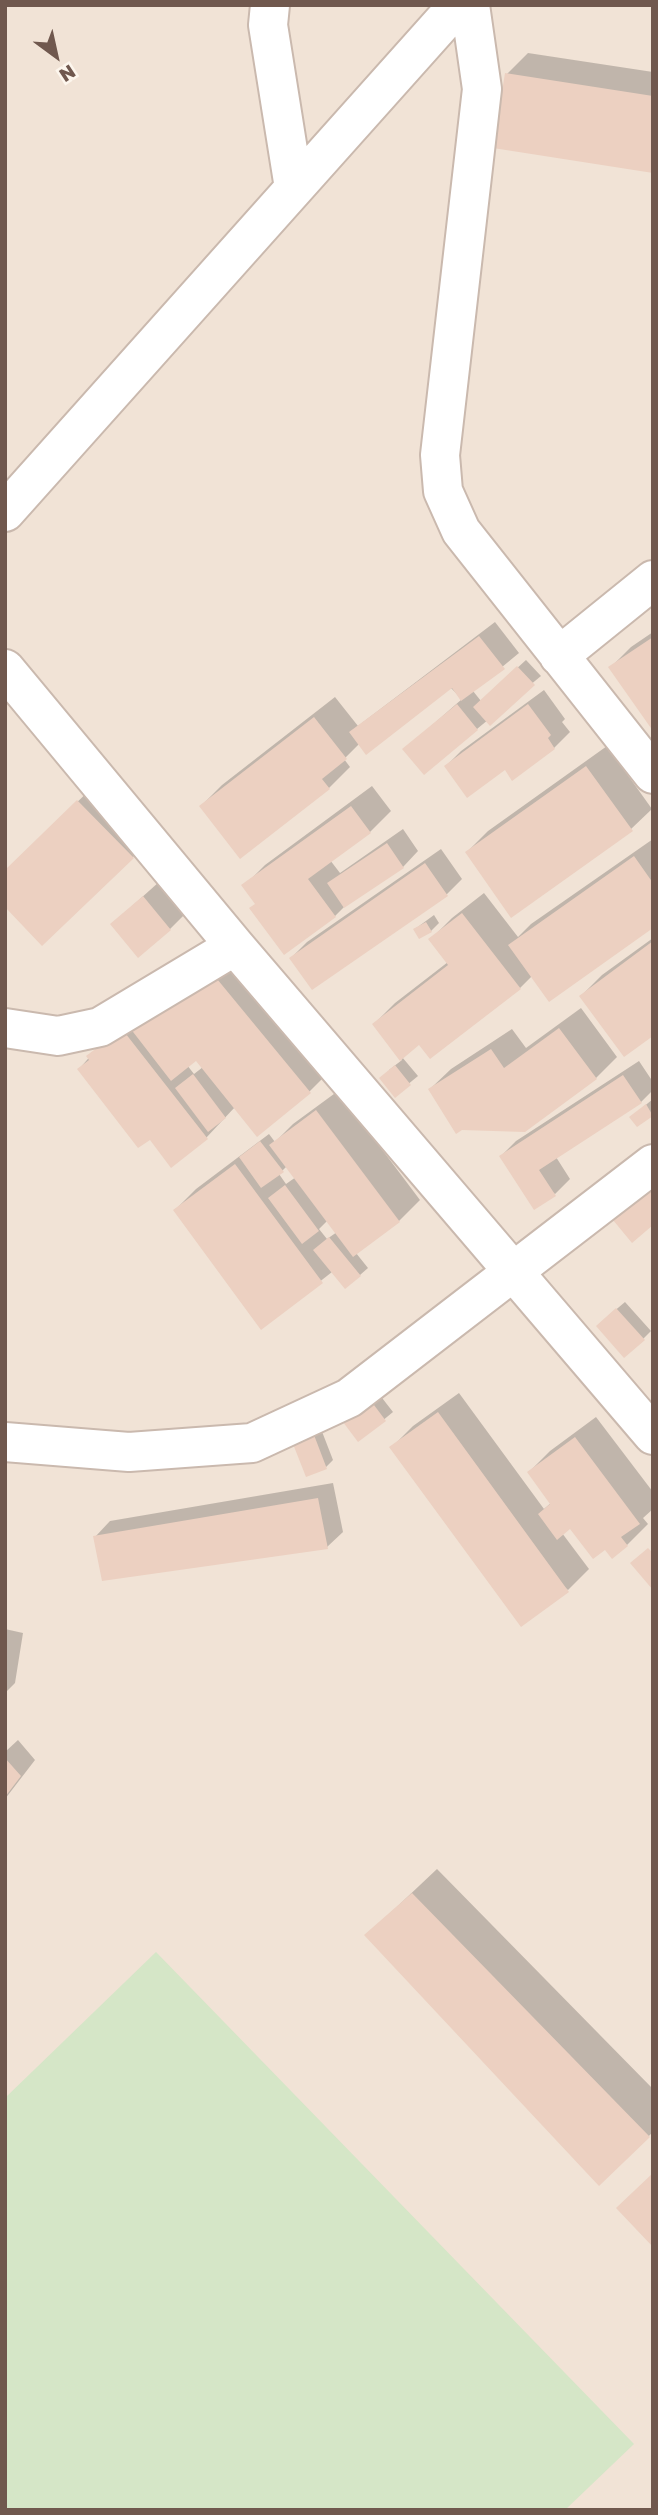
<!DOCTYPE html>
<style>
body{margin:0}
#map{position:relative;width:658px;height:2515px;overflow:hidden;background:#faf1e7;font-family:"Golos Text",sans-serif}
canvas{display:block}
.frame{position:absolute;inset:0;border:7px solid #70584e;pointer-events:none}
.north{position:absolute;left:21px;top:21px;width:70px;height:70px;-webkit-text-stroke:5px #fdf6ed;paint-order:stroke;rotate:147deg;font-size:19px;font-weight:700;line-height:28px;text-align:center;color:#70584e}
.north::after{content:'';display:block;margin:auto;width:24px;height:32px;background:#70584e;clip-path:polygon(50% 0,100% 100%,50% 72%,0 100%)}
</style>
<div id="map">
<canvas width="658" height="2515"></canvas>
<div class="frame"></div>
<div class="north">N</div>
</div>
<script>
const g = document.querySelector('canvas').getContext('2d');
g.lineJoin = 'round';
function fill(path, color) { g.fillStyle = color; g.fill(path, 'evenodd'); }
function strokePath(path, color, width, dash) { g.strokeStyle = color; g.lineWidth = width; g.lineCap = dash ? 'butt' : 'round'; g.setLineDash(dash || []); g.stroke(path); }
fill(new Path2D(`
 M5 5H653V2510H5Z`), '#f1e3d6');
fill(new Path2D(`
 M156 1952 634 2444 565 2510H5V2098Z`), '#d5e6c7');
fill(new Path2D(`
 M528 53 653 72V171L507 74Z
 M495 622 519 653 473 691 481 701 526 660 541 676 477 729 405 749 462 699 450 687 359 744 344 759 350 767 329 788 201 806 222 785 335 697 358 726Z
 M653 632V728L610 668 631 647Z
 M544 690 565 719 562 722 570 732 554 748 513 778 505 768 446 766 461 751Z
 M607 746 652 809 631 829 467 852 488 831Z
 M99 781 153 836 133 857 5 872Z
 M372 786 391 811 370 832 330 860 340 873 403 829 418 851 403 867 346 905 335 916 257 903 244 886 265 865Z
 M653 839V926L532 976 520 988 420 1043 402 1057 418 1076 395 1095 389 1070 402 1060 374 1024 395 1003 448 962 431 939 452 918 484 893 518 937 531 924Z
 M441 849 462 879 447 894 291 958 307 942Z
 M159 882 185 914 170 929 112 924Z
 M434 915 439 923 431 931 415 929Z
 M653 938V1034L581 996 602 975Z
 M230 949 330 1071 309 1092 235 1107 206 1138 150 1137 79 1069 109 1035ZM196 1059 203 1067 194 1074 187 1065Z
 M581 1008 617 1057 596 1078 525 1131 461 1129 430 1089 451 1069 512 1029 526 1048Z
 M639 1061 653 1082V1090L641 1102 556 1157 570 1179 555 1194 501 1156 516 1141Z
 M338 1091 420 1200 399 1221 356 1253 368 1268 360 1275 332 1272 262 1327 175 1210 196 1189 269 1134 275 1142 293 1124ZM287 1166 296 1177 286 1184 279 1174ZM328 1220 337 1232 327 1239 319 1229Z
 M653 1099V1114L638 1125 631 1117Z
 M625 1302 651 1331 643 1339 606 1318Z
 M459 1393 544 1509 552 1502 529 1472 550 1451 596 1417 653 1492V1509L643 1518 648 1524 627 1545 605 1548 571 1527 562 1533 589 1569 568 1590 392 1447 413 1426Z
 M379 1394 393 1412 359 1440 345 1422Z
 M321 1429 333 1460 326 1467 295 1444Z
 M333 1483 343 1532 327 1547 95 1537 110 1521Z
 M5 1629 23 1633 15 1683 5 1693Z
 M18 1740 35 1760 5 1799V1752Z
 M437 1869 653 2089V2132L599 2184 367 1935Z`), '#0003');
fill(new Path2D(`
 M505 73 653 96V173L493 148Z
 M479 636 505 669 461 701 452 688 366 755 349 732Z
 M653 637V731L608 667Z
 M517 666 535 685 490 726 473 707Z
 M457 704 478 730 424 775 402 749Z
 M528 704 551 735 548 738 555 749 512 781 505 770 467 798 444 766Z
 M314 717 347 759 322 779 330 789 240 859 199 806Z
 M586 766 633 831 511 918 465 852Z
 M77 800 134 858 42 946 5 907V870Z
 M351 806 371 833 308 879 336 917 284 955 249 908 255 904 241 885Z
 M387 843 404 868 344 908 327 883Z
 M634 856 653 883V928L549 1002 508 945Z
 M425 863 448 896 312 990 289 958Z
 M143 896 171 930 138 958 110 924Z
 M462 913 521 989 430 1059 419 1045 400 1061 372 1024 448 965 428 939Z
 M426 922 432 932 419 939 413 929Z
 M653 941V1036L624 1057 579 996Z
 M208 968 311 1093 257 1137 196 1061 171 1081 130 1028Z
 M559 1028 597 1079 525 1132 462 1130 456 1134 428 1089 491 1049 504 1068Z
 M122 1029 208 1139 171 1168 150 1140 138 1148 77 1069 89 1060 86 1056Z
 M395 1065 411 1085 395 1098 379 1078Z
 M193 1074 226 1118 208 1132 175 1088Z
 M623 1075 642 1103 539 1170 556 1196 534 1210 499 1156Z
 M646 1104 653 1116 637 1127 629 1117Z
 M316 1110 400 1222 353 1257 269 1145Z
 M260 1141 284 1172 261 1188 239 1157Z
 M235 1164 323 1283 261 1330 173 1210Z
 M285 1185 319 1231 302 1244 268 1198Z
 M653 1186V1225L632 1243 613 1220Z
 M329 1237 361 1276 345 1289 313 1250Z
 M616 1308 645 1340 624 1358 596 1326Z
 M371 1401 386 1421 358 1442 343 1422Z
 M438 1412 569 1592 521 1627 389 1447Z
 M314 1435 327 1469 306 1477 293 1444Z
 M575 1437 640 1524 621 1537 628 1546 612 1559 605 1550 593 1559 570 1529 557 1540 538 1514 550 1504 527 1472Z
 M318 1498 328 1549 102 1581 93 1536Z
 M648 1548 653 1553V1590L630 1563Z
 M5 1758 21 1776 5 1797Z
 M412 1893 650 2137 599 2186 364 1935Z
 M653 2173V2247L616 2208Z`), '#ecd0c1');
const minor = new Path2D(`
 M270 5 268 25 294 188
 M470 5 482 89 440 455 443 491 461 531 653 774
 M5 512 458 5
 M559 656 653 580
 M5 669 235 946 653 1435
 M5 1028 58 1036 100 1027 235 946
 M5 1442 129 1452 252 1443 349 1398 653 1164`);
strokePath(minor, '#cab9ae', 42);
strokePath(minor, '#fff', 38);
</script>
